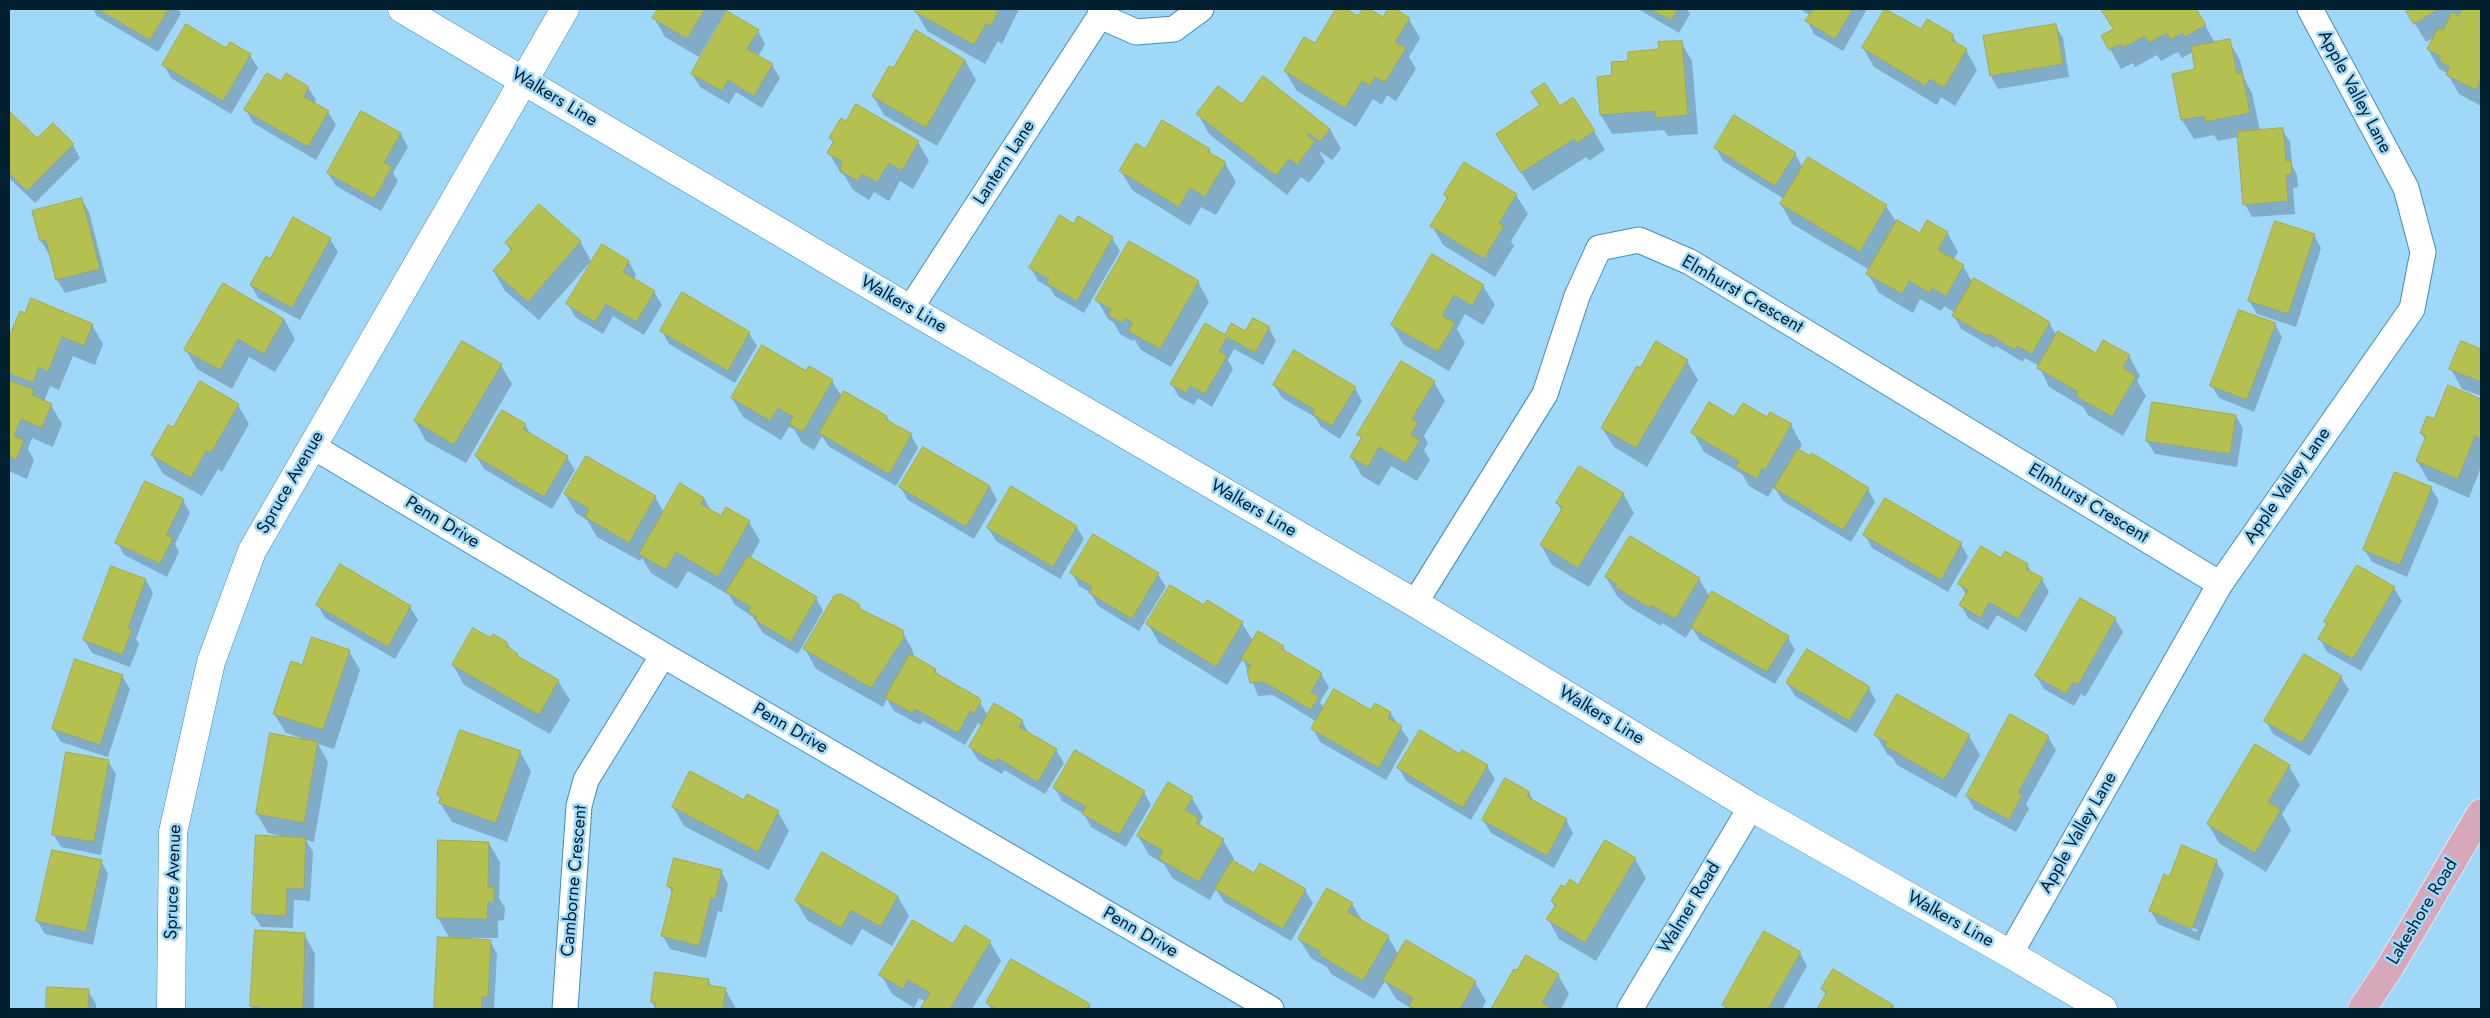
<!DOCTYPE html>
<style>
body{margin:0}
#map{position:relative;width:2490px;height:1018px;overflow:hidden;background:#a0d8fa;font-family:Jost,sans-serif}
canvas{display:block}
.frame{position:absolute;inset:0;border:10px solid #022030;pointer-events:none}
</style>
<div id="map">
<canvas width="2490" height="1018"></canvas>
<div class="frame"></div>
</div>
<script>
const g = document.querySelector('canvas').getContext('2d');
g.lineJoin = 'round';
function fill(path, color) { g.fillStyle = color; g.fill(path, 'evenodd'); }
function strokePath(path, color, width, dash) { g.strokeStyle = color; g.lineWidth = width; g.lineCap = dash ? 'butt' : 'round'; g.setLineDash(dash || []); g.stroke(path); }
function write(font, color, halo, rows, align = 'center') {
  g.font = font + ' Jost,sans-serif'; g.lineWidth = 5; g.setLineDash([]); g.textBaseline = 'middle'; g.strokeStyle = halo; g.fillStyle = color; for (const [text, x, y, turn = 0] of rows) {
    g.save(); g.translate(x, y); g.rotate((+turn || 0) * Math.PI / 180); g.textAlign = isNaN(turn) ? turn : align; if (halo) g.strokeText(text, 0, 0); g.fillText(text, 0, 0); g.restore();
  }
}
fill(new Path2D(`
 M93 9H178L181 14 158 52 97 16Z
 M659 9H727L699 57 665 37 654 18Z
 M918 9H1019L1002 44 998 41 985 64 927 31 916 12Z
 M1337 9H1344L1359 18 1366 9 1383 19 1389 9H1393L1409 19 1420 38 1409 57 1416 69 1396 101 1387 95 1382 105 1373 99 1356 127 1297 91 1285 71 1316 45Z
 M1638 9H1687L1690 14 1679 33Z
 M1800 9H1867L1843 51 1814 34 1807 21 1810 15Z
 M1886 9 1922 31 1953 36 1958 46 1966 50 1977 70 1955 106 1941 97 1937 105 1874 67 1863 48Z
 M2103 9H2196L2215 43 2229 41 2240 60 2244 78 2252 93 2260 131 2282 129 2290 142 2292 165 2297 175 2298 187 2293 188 2295 214 2252 217 2245 204 2238 137 2218 141 2214 135 2194 139 2182 120 2174 75 2197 70 2193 52 2182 58 2178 52 2161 61 2157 55 2135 67 2133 63 2121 69 2103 36 2114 29Z
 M2406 9H2460L2462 12 2463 9H2481V106L2459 94 2447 73 2439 69 2428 49 2435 37 2426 42Z
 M2055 25 2063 38 2069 77 1998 89 1991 76Z
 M758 31 765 44 758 57 772 65 780 78 762 108 736 92 729 104 700 87 692 74Z
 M1681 42 1692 61 1698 134 1668 136 1664 130 1612 134 1601 115 1613 76 1660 50Z
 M227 49 250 55 258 68 231 114 171 78 164 65Z
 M965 60 976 80 937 146 884 115 873 96 894 70Z
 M281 83 308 87 316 100 314 104 328 112 336 125 316 160 253 123 246 110Z
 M1242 106 1330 129 1341 149 1332 160 1319 151 1325 162 1309 183 1301 177 1287 195 1209 134 1198 114Z
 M1559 108 1594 131 1605 150 1589 161 1586 157 1533 191 1497 134Z
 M9 113 37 140 73 145 80 158 35 203 9 178Z
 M362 113 401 134 408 147 393 173 398 181 381 211 336 186 328 173Z
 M830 138 918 142 929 161 913 189 900 181 889 201 874 192 869 200 853 190 844 175 840 172 829 153 834 144Z
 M1716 148 1795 154 1803 168 1886 206 1897 223 1920 235 1947 232 1958 252 1953 261 1963 266 1973 283 1975 280 2049 323 2057 336 2096 354 2129 356 2140 376 2137 381 2146 396 2123 436 2088 415 2083 407 2049 387 2039 366 2025 358 2023 362 1996 346 1994 348 1961 329 1954 316 1955 313 1944 306 1941 311 1920 299 1913 313 1879 293 1868 274 1870 270 1792 224 1781 204 1784 199 1723 161Z
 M1145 150H1209L1213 156 1225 163 1236 182 1216 215 1201 207 1190 226 1132 190 1121 171Z
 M1445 195H1516L1528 214 1511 241 1514 246 1495 277 1443 245 1432 226 1448 199Z
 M81 199 89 212 107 282 65 293 57 280 51 253 49 254 41 241 34 211Z
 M1078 218 1112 238 1120 251 1084 313 1055 296 1050 288 1038 281 1031 268 1074 225Z
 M2314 235 2321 248 2296 327 2257 314 2249 301Z
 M330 239 338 252 300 320 258 298 251 285 270 260Z
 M580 241 591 261 539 320 505 291 494 272 512 252 506 243Z
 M602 246 629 262 636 275 633 280 654 292 662 305 644 335 613 316 603 334 575 317 568 304Z
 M1432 256 1483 286 1495 305 1483 325 1465 314 1457 329 1465 343 1449 371 1403 344 1392 325Z
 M1198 282 1209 302 1171 367 1141 350 1134 339 1133 341 1120 334 1114 323 1108 319 1097 300Z
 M20 313 92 325 103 344 95 365 73 356 59 390 50 386 44 402 51 405 62 424 53 447 32 438 28 449 34 460 27 479 9 471V340Z
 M284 319 295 339 275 372 249 357 232 389 197 369 186 350Z
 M2275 324 2282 337 2254 412 2219 398 2212 386Z
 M1269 328 1276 341 1263 365 1234 349 1228 360 1233 369 1212 407 1198 398 1194 405 1179 397 1172 384 1225 336Z
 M662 331 749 333 757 346 735 383 669 344Z
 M2462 342 2481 350V396L2462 389 2451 369Z
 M1687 361 1698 380 1647 467 1614 447 1602 428 1640 370Z
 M501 365 512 384 466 463 426 441 415 421Z
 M806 372 832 381 842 397 887 417 891 424 911 435 918 448 896 486 828 446 822 436 814 450 802 443 794 429 789 427 781 440 743 417 732 398Z
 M1434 382 1445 401 1424 436 1428 443 1424 450 1430 460 1417 481 1391 466 1379 486 1362 476 1351 457 1362 440 1359 435Z
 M1274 385 1355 388 1362 401 1340 439 1321 427 1315 417 1282 398Z
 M2448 386 2481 400V467L2469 498 2428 480 2417 461 2426 441 2421 433 2434 420Z
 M238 405 249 424 222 472 218 469 202 496 163 474 152 455Z
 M2236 416 2243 429 2237 467 2155 454 2147 441Z
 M1735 418 1791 425 1802 445 1799 450 1868 489 1875 502 1851 542 1783 501 1774 487 1768 497 1749 486 1742 474 1704 452 1693 433Z
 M525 425 531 435 567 457 575 470 552 509 484 469 476 456Z
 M990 487 997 500 974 539 908 500 901 488Z
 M2431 488 2439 501 2407 577 2372 562 2364 549Z
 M1623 493 1634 513 1589 587 1552 565 1541 545 1562 511 1557 503Z
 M565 494 655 497 664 513 704 498 711 511 721 518 749 522 760 541 750 559 816 598 823 611 798 654 763 633 752 616 735 605 729 595 688 571 677 589 651 573 642 558 640 561 597 537 587 520 576 513Z
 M183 500 190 513 175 544 179 552 167 577 124 555 117 542Z
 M1076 526 1084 539 1060 579 996 541 988 528Z
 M1865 535 1961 544 1968 557 1948 592 1872 548Z
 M2027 565 2032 574 2042 579 2049 592 2026 632 1997 615 1988 630 1968 618 1961 605 1966 595 1960 584Z
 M341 566 410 607 418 620 395 659 325 618 318 605Z
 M112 567 146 580 153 593 136 639 139 644 130 667 92 653 84 640Z
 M1072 573 1158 574 1166 587 1139 631 1098 606 1090 592 1079 586Z
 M1606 577 1699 579 1710 597 1788 637 1795 650 1775 684 1700 640 1692 628 1686 638 1662 623 1661 626 1628 606 1617 596Z
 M2394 588 2402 601 2361 671 2327 652 2320 639 2327 626 2325 622Z
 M858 605 862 612 902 631 913 651 914 658 935 670 939 676 978 699 988 716 1022 721 1030 735 1056 750 1064 763 1045 794 1004 770 1002 774 978 760 970 747 982 726 978 723 965 745 923 721 920 725 894 711 887 699 883 707 816 669 805 649Z
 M1205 607 1242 623 1253 641 1283 647 1287 654 1321 674 1329 687 1320 702 1324 709 1390 713 1409 740 1386 780 1320 742 1313 729 1317 722 1273 695 1258 696 1243 659 1227 685 1159 643 1148 624Z
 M2115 619 2123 632 2085 697 2081 694 2074 706 2044 689 2036 676Z
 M491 640 507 644 520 659 558 681 570 700 550 734 464 685 453 665Z
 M349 651 360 670 334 749 318 744 328 762 314 842 306 840 313 852 310 901 294 900 293 928 261 927 253 914 285 837 268 833 257 814 302 738 286 733 274 714 303 666Z
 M122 676 130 689 108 757 61 742 53 729Z
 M2341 677 2349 690 2310 756 2273 734 2266 721Z
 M1787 683 1869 688 1876 701 1856 733 1795 696Z
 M1876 735 1969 736 1980 755 1956 798 1897 765 1893 758 1887 754Z
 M2048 737 2056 750 2026 804 2029 809 2016 832 1974 809 1967 796Z
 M520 752 531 771 507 842 452 822 440 803 439 795Z
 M1462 752 1487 766 1495 779 1471 820 1406 781 1399 768 1460 755Z
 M108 761 116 774 101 855 61 847 53 834Z
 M2289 766 2300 785 2282 814 2291 830 2266 872 2219 843 2208 824Z
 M1055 788 1144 792 1151 805 1126 847 1091 827 1084 814 1062 801Z
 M1529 793 1535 803 1566 820 1573 833 1554 868 1491 833 1483 820Z
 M1192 798 1203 817 1200 823 1203 829 1223 840 1234 859 1232 862 1255 875 1305 890 1313 903 1291 941 1224 902 1216 889 1210 900 1172 878 1164 864 1149 855 1138 836Z
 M745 801 778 812 789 831 769 870 684 826 673 807Z
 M439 842 489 843 500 862 499 898 505 908 504 920 498 921V938H471V940L490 941 497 954 494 1009H435L439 938 450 939 438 918Z
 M1635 859 1646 878 1596 961 1559 939 1548 919 1555 907 1552 901 1566 889 1579 886Z
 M101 861 108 874 93 945 45 934 37 921Z
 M2216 861 2224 874 2199 941 2158 924 2151 911 2170 878ZM2160 914 2198 930 2197 932 2160 916Z
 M721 871 728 884 722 912 718 911 706 958 670 949 663 936 673 894 668 886Z
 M1328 890 1352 904 1363 922 1388 937 1399 955 1475 982 1486 1001 1482 1009H1412L1396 999 1385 981 1374 999 1331 974 1327 967 1311 958 1299 939Z
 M898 897 909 916 892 946 862 929 852 946 807 920 796 901Z
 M304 934 315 954 314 1009H253L251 1006Z
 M990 942 1001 961 972 1009H922L926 1002 919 998 914 1008 892 994 881 975 954 946Z
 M1800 953 1807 966 1783 1009H1726L1723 1005Z
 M1515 971 1558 975 1569 994 1561 1009H1493Z
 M708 980 712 987 725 989 736 1009H656L652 1002Z
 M48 989 88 991 96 1004V1009H47Z
 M1822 989 1893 1006 1895 1009H1819L1827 996Z
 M988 1003 1089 1005 1091 1009H991Z`), '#0003');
const building = new Path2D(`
 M98 9H169L150 40Z
 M658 9H705L687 39 652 18Z
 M916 9H999L991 26 987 23 974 45 915 12Z
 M1336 9H1346L1358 16 1363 9H1369L1383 17 1388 9H1395L1410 18 1395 42 1406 48 1385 83 1375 77 1370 86 1362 81 1345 108 1284 71 1304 37 1315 43Z
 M1650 9H1678L1671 20Z
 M1813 9H1812H1853L1835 39 1805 21Z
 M1885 9 1921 29 1927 19 1954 35 1951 40 1967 49 1944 88 1930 79 1925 86 1862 48Z
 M2101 9H2196L2206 25 2185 37 2183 33 2170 40 2167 33 2149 43 2145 36 2123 48 2121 44 2109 50 2101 36 2113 29Z
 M2405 9H2439L2414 24Z
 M2462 9H2481V79L2476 90 2446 75 2450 67 2439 61 2441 57 2427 49 2438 28 2443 30 2452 12 2458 16Z
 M727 11 759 30 747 49 773 64 754 96 728 80 722 91 691 74Z
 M186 24 226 48 230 42 251 54 223 101 162 65Z
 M2056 24 2063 64 1990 76 1983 36Z
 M916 30 965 60 926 128 872 96 889 66 893 68Z
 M2230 39 2237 74 2242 72 2250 113 2205 122 2204 116 2181 120 2172 74 2195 69 2191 47Z
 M1682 41 1688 115 1655 118V111L1600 115 1597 77 1612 75 1611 62 1628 61V52L1659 49 1658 42Z
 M267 73 281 81 286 73 309 87 304 97 329 111 308 147 244 110Z
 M1263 76 1330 129 1320 142 1309 133 1307 135 1315 142 1297 165 1289 159 1276 176 1196 114 1218 86 1242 104Z
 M1545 83 1560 106 1573 97 1595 131 1577 143 1574 139 1521 173 1496 134 1540 105 1531 92Z
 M856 104 919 141 902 171 889 163 877 182 862 174 858 181 840 171 842 162 827 153 834 141 829 138 841 118 846 121Z
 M9 111 37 138 53 123 74 144 27 191 9 173Z
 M361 111 401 133 384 163 392 167 374 199 327 173Z
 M1734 115 1796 153 1775 186 1714 148Z
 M1162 120 1210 149 1208 152 1226 162 1205 197 1190 188 1179 207 1119 171 1136 143 1145 149Z
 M2283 128 2286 161 2291 160 2292 174 2286 175 2288 201 2243 205 2237 132Z
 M1808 157 1887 205 1860 252 1780 204Z
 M1464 162 1517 194 1499 223 1504 226 1484 259 1430 226 1448 197 1444 195Z
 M82 198 100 269 56 280 46 240 40 241 32 211Z
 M539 204 581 241 528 302 493 271 512 249 505 243Z
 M1060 215 1074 224 1078 216 1113 237 1077 301 1046 283 1049 279 1029 268Z
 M293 217 331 238 292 308 250 285 266 256 270 259Z
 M1897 220 1920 233 1927 220 1948 232 1938 250 1964 265 1946 296 1932 288 1930 293 1909 281 1902 294 1866 274Z
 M2275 221 2315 234 2288 314 2248 301Z
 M1129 241 1199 281 1160 349 1128 331 1133 323 1125 318 1122 323 1108 315 1111 309 1095 300Z
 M602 244 629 261 623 272 655 291 636 322 606 304 595 322 566 304Z
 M1432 254 1484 285 1472 306 1454 295 1442 316 1455 323 1438 352 1391 325Z
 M1974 278 2050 322 2032 354 2017 346 2015 350 1988 334 1987 336 1952 316Z
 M223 283 284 319 264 354 238 339 220 370 184 350Z
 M682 292 750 332 728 371 660 331Z
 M31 298 93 324 84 346 62 337 48 372 39 367 33 383 9 373V337L20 311 25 313Z
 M2239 310 2276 323 2247 400 2210 386Z
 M1253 318 1270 327 1255 353 1227 337 1219 351 1227 356 1205 394 1190 386 1186 393 1170 384 1205 323 1225 335 1231 323 1245 331Z
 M2058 331 2096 353 2103 340 2130 355 2123 368 2136 376 2112 417 2076 396 2078 392 2037 368Z
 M462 341 502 364 454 445 414 421Z
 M1656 341 1688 360 1636 448 1601 428 1637 366 1640 368Z
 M2461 341 2481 349V382L2449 369Z
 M762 345 806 371 809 366 833 380 803 432 789 424 793 417 778 408 770 421 731 398Z
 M1294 350 1356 387 1332 426 1312 414 1315 410 1273 385Z
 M1401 361 1435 381 1412 419 1418 422 1411 435 1420 440 1406 463 1379 447 1368 467 1350 457 1362 437 1357 435Z
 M9 380 34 390 32 395 52 404 42 428 21 419 14 436 24 440 16 460 9 457Z
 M200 381 239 404 211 453 206 451 191 478 151 455 168 425 173 427Z
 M2448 385 2481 399V439L2475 436 2458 479 2416 461 2426 436 2420 433 2427 416 2434 419Z
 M844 391 887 416 885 419 912 434 889 474 819 433Z
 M1709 402 1734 417 1743 403 1767 417 1770 412 1792 424 1765 470 1762 468 1757 479 1736 467 1739 461 1691 433Z
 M2152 402 2236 415 2230 454 2146 441Z
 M502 410 526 424 523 429 568 456 544 497 475 456Z
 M923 447 990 486 966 527 899 487Z
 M1798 449 1810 456 1812 453 1869 488 1843 530 1774 488Z
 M586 456 656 496 629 543 585 517 589 509 564 494Z
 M1579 466 1624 493 1578 568 1540 545 1563 507 1556 503Z
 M2395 472 2432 487 2400 565 2363 550Z
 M145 481 184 499 166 535 173 538 160 564 115 543Z
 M680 483 704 498 701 504 721 516 726 507 750 521 718 577 676 552 666 570 639 554Z
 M1011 486 1077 526 1053 567 987 528Z
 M1885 498 1962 543 1941 580 1863 535Z
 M1093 534 1159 573 1132 619 1089 593 1092 587 1070 573Z
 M1630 536 1700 578 1675 619 1651 605 1650 608 1615 587 1617 584 1605 577Z
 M1981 546 2001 558 2005 551 2028 564 2026 569 2043 578 2018 619 1989 602 1981 618 1959 605 1968 590 1958 584Z
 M748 556 817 597 791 642 755 620 757 617 748 612 751 607 726 592Z
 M340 564 411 606 388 647 316 605Z
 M2357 565 2395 587 2353 659 2318 639 2327 623 2324 622Z
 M111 566 146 579 128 628 132 630 122 655 83 640Z
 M1170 585 1204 605 1207 600 1243 622 1216 667 1146 624Z
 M1712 591 1789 636 1767 672 1691 628Z
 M841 594 859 604 860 609 903 630 904 638 871 688 803 649 834 596Z
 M2080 598 2116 618 2078 685 2073 682 2066 694 2035 676Z
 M473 628 491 638 493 634 508 643 506 646 518 654 517 656 559 680 539 715 452 665Z
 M1258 631 1284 646 1282 649 1322 673 1311 692 1319 697 1311 710 1264 682 1250 683 1247 671 1251 665 1241 659Z
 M312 637 350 650 323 730 273 714 291 661 302 665Z
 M1807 649 1870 687 1849 721 1786 683Z
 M910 654 936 669 934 672 979 698 981 702 974 714 970 711 958 733 915 709 912 713 885 698Z
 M2304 654 2342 676 2302 743 2264 721Z
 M75 659 123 675 100 745 52 729Z
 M1334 689 1371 710 1375 703 1391 712 1388 718 1402 726 1379 768 1311 729Z
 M1897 694 1970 735 1944 780 1885 746 1887 742 1874 735Z
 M994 703 1023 720 1019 727 1057 749 1038 782 997 758 994 762 969 747Z
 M2010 714 2049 736 2018 793 2022 795 2009 820 1966 796Z
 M460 730 521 751 496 823 439 803 441 797 437 795Z
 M1420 730 1460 754 1462 750 1488 765 1463 808 1397 768Z
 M270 733 318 742 304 823 256 814Z
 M2255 744 2290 765 2268 802 2281 810 2255 853 2207 824Z
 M1075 750 1145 791 1119 835 1082 814 1086 807 1053 788Z
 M66 752 109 760 94 842 52 835Z
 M690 771 744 800 747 794 779 811 758 852 672 807Z
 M1505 778 1530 792 1527 797 1567 819 1547 856 1482 820Z
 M1168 782 1193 797 1185 810 1199 818 1196 823 1224 839 1199 882 1159 859 1163 851 1137 836Z
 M256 835 306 838 304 889 287 888 286 916 252 914Z
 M438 840 489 842 488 887H494V902H488L487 919 437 918Z
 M1605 840 1636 858 1585 943 1546 919 1556 905 1551 901 1561 885 1565 887 1570 879 1578 885Z
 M2182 845 2217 860 2192 929 2149 911 2164 874 2169 877Z
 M52 850 102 860 86 932 36 921Z
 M822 852 898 896 881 927 851 910 841 928 795 901Z
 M674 858 722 870 715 899 711 898 699 946 661 936 673 888 667 886Z
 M1232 860 1254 873 1260 863 1306 889 1283 929 1215 889Z
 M1327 888 1353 903 1348 912 1389 936 1363 981 1319 955 1321 952 1298 939Z
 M913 920 953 944 965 925 991 941 950 1009H920L930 993 908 980 903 989 879 975Z
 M255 930 305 933 303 1009H259V1007L250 1006Z
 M1764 931 1801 952 1768 1009H1729L1722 1005Z
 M438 937 491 940 488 997H482V1009H434Z
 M1406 940 1476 981 1460 1009H1415L1409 1006 1413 998 1383 980Z
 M1526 955 1559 974 1542 1003 1549 1007 1548 1009H1491L1514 969 1517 970Z
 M1011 959 1090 1004 1087 1009H997L986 1003Z
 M1833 969 1893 1005 1891 1009H1817L1827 992 1821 989Z
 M655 972 709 979 708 985 726 988 723 1009H655L656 1003 651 1002Z
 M47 987 89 989 88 1009H46Z`);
fill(building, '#b4c150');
strokePath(building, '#9da661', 1);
const minor = new Path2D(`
 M1100 16 1136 32 1174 29 1201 9
 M910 309 1100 16 1101 9
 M312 446 663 655 1271 1009
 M1415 603 1545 394 1577 296 1599 248 1639 240 1690 262 2220 584
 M2010 954 2220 584 2412 309 2423 252 2406 188 2310 9
 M565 1009 579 806 586 780 663 655
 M1630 1009 1751 807`);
const tertiary = new Path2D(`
 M171 1009 173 832 211 662 252 551 565 9`);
const secondary = new Path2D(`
 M402 9 910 309 1415 603 1751 807 2010 954 2103 1009`);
const primary = new Path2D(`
 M2362 1009 2390 967 2481 813`);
strokePath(minor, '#448cb3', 27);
strokePath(tertiary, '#448cb3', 29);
strokePath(secondary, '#448cb3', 29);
strokePath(primary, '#fff', 29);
strokePath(minor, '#fff', 25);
strokePath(tertiary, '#fff', 28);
strokePath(secondary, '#fff', 28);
strokePath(primary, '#d7a7ba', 28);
write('18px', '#022030', '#a0d8fa', [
 ["Apple Valley Lane",2354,92,62],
 ["Walkers Line",554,98,31],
 ["Lantern Lane",1005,163,-57],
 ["Elmhurst Crescent",1742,295,30],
 ["Walkers Line",903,305,30],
 ["Spruce Avenue",291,483,-60],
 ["Apple Valley Lane",2288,486,-55],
 ["Elmhurst Crescent",2088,504,31],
 ["Walkers Line",1253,509,30],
 ["Penn Drive",442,523,31],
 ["Walkers Line",1601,716,31],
 ["Penn Drive",790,729,30],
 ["Apple Valley Lane",2079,833,-60],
 ["Camborne Crescent",575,881,-85],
 ["Spruce Avenue",174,882,-88],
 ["Walmer Road",1690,908,-59],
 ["Lakeshore Road",2423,912,-59],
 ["Walkers Line",1950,920,29],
 ["Penn Drive",1140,933,30]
]);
</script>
